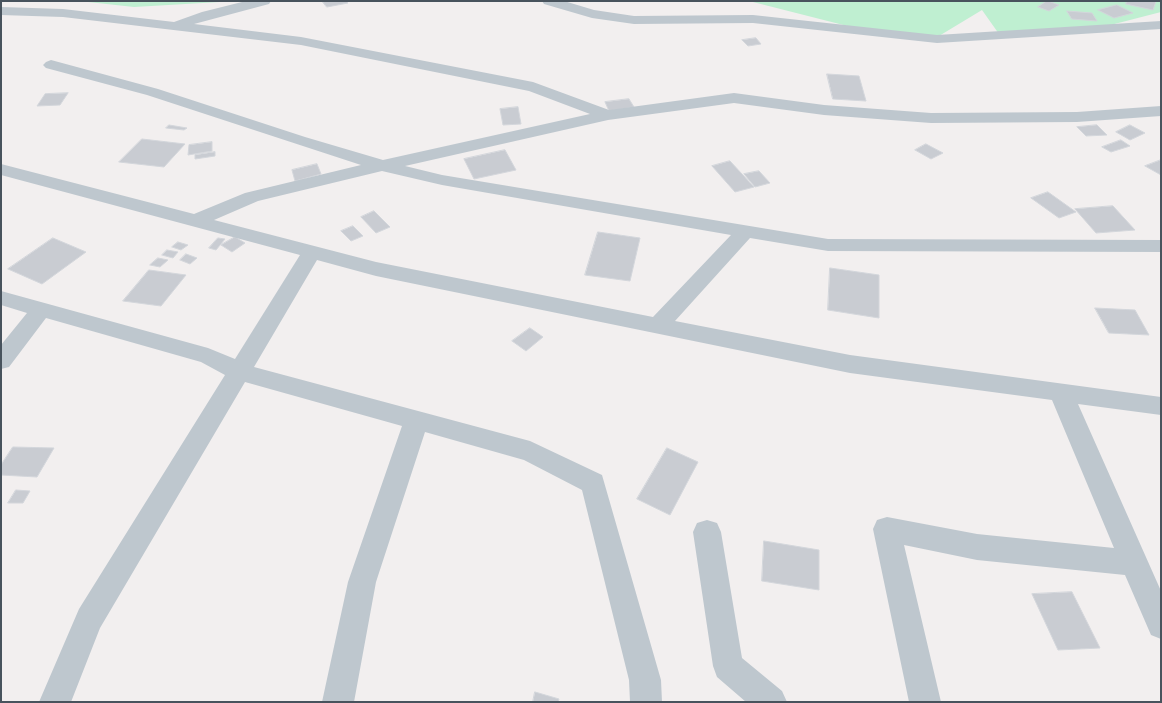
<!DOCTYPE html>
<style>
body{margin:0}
#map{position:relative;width:1162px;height:703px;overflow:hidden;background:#f2efef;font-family:"Source Sans 3",sans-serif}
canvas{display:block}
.frame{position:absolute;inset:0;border:2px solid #48535d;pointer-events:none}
</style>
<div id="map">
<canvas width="1162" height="703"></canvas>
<div class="frame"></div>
</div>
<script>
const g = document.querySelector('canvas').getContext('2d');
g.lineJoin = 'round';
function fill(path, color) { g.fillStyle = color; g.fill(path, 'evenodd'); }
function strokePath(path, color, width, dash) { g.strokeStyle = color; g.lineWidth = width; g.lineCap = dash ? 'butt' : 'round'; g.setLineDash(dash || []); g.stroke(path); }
fill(new Path2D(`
 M79 1H237L134 7Z
 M749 1H1161V12L1095 29 999 34 982 10 934 39 867 31Z`), '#bfefd1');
const building = new Path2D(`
 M322 1H346L348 3 327 7Z
 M1047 1H1048L1059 5 1049 11 1038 7Z
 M1127 1H1156L1153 10 1126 4Z
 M1117 5 1133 13 1114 18 1098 10Z
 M1067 11 1092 13 1097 21 1072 19Z
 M756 38 761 44 748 46 742 40Z
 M827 74 859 76 866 101 833 99Z
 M68 93 60 105 37 106 45 94Z
 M629 99 634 107 609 111 605 102Z
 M518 107 521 124 503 125 500 109Z
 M169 125 187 128 184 130 166 128Z
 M1097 125 1107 135 1086 136 1077 127Z
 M1130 125 1145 133 1130 140 1116 132Z
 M142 139 185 144 164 167 119 162Z
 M1121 140 1130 146 1111 152 1102 147Z
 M212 142V151L188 155 189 145Z
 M926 144 943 153 931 159 915 150Z
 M505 150 516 170 474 179 464 159Z
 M215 152V156L195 159V155Z
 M1161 160V175L1145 166Z
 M730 161 754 187 735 192 712 166Z
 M317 164 321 174 295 181 292 170Z
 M759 171 770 183 755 187 744 174Z
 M1048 192 1076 212 1059 218 1031 198Z
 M1113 206 1135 230 1096 233 1075 209Z
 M374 211 390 227 376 233 361 217Z
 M353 226 363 236 351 241 341 231Z
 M598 232 640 238 630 281 585 275Z
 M235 237 245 243 232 252 221 245Z
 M53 238 86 252 42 284 8 269Z
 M218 238 225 239 216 250 209 248Z
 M178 242 188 245 181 250 172 247Z
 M167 250 178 252 173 258 162 255Z
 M186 254 197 258 190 264 180 260Z
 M158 258 168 260 160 267 150 265Z
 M830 268 879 275V318L828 310Z
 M149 270 186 275 161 306 123 301Z
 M1095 308 1135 310 1149 335 1109 333Z
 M530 328 543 337 526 351 512 341Z
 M13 447 54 448 37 477 1 475V465Z
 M667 448 698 462 670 515 637 499Z
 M16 490 30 491 23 503H8Z
 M764 541 819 550V590L762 581Z
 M1072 592 1100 648 1058 650 1032 594Z
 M535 692 559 699 558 702H533Z`);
fill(building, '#c9ccd2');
strokePath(building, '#d3d6db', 1);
fill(new Path2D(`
 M246 1H271L269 4 194 24 301 37 533 82 609 110 734 93 824 105 931 113 1077 112 1161 106V116L1077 122 931 123 824 115 734 103 608 120 405 166 442 175 828 239 1161 240V252L828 251 750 238 675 321 850 355 1161 397V415L1078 404 1161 591V639L1151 635 1125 575 977 560 904 545 941 702H909L873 529 877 520 887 517 977 534 1114 548 1052 400 850 373 376 276 317 260 254 367 530 441 602 475 661 680 662 702H630L629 680 582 490 524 460 425 432 376 582 354 702H322L348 582 402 426 245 382 100 628 71 702H39L79 609 225 375 201 362 46 318 9 367 1 369V345L27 313 1 305V291L208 348 235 359 300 255 1 175V164L194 214 245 193 361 165 147 95 46 68 43 65 46 62 51 60 158 89 305 137 383 160 590 114 529 91 301 45 63 17 1 15V7L63 9 174 22 202 12ZM382 171 442 185 731 235 653 317 376 262 214 220 258 201Z
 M542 1H564L594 10 634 16 753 15 937 35 1161 21V29L937 43 753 23 634 24 592 18 544 4Z
 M707 520 717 523 721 532 742 658 782 691 787 702H746L717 677 713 666 693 532 697 523Z`), '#bec7ce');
</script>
